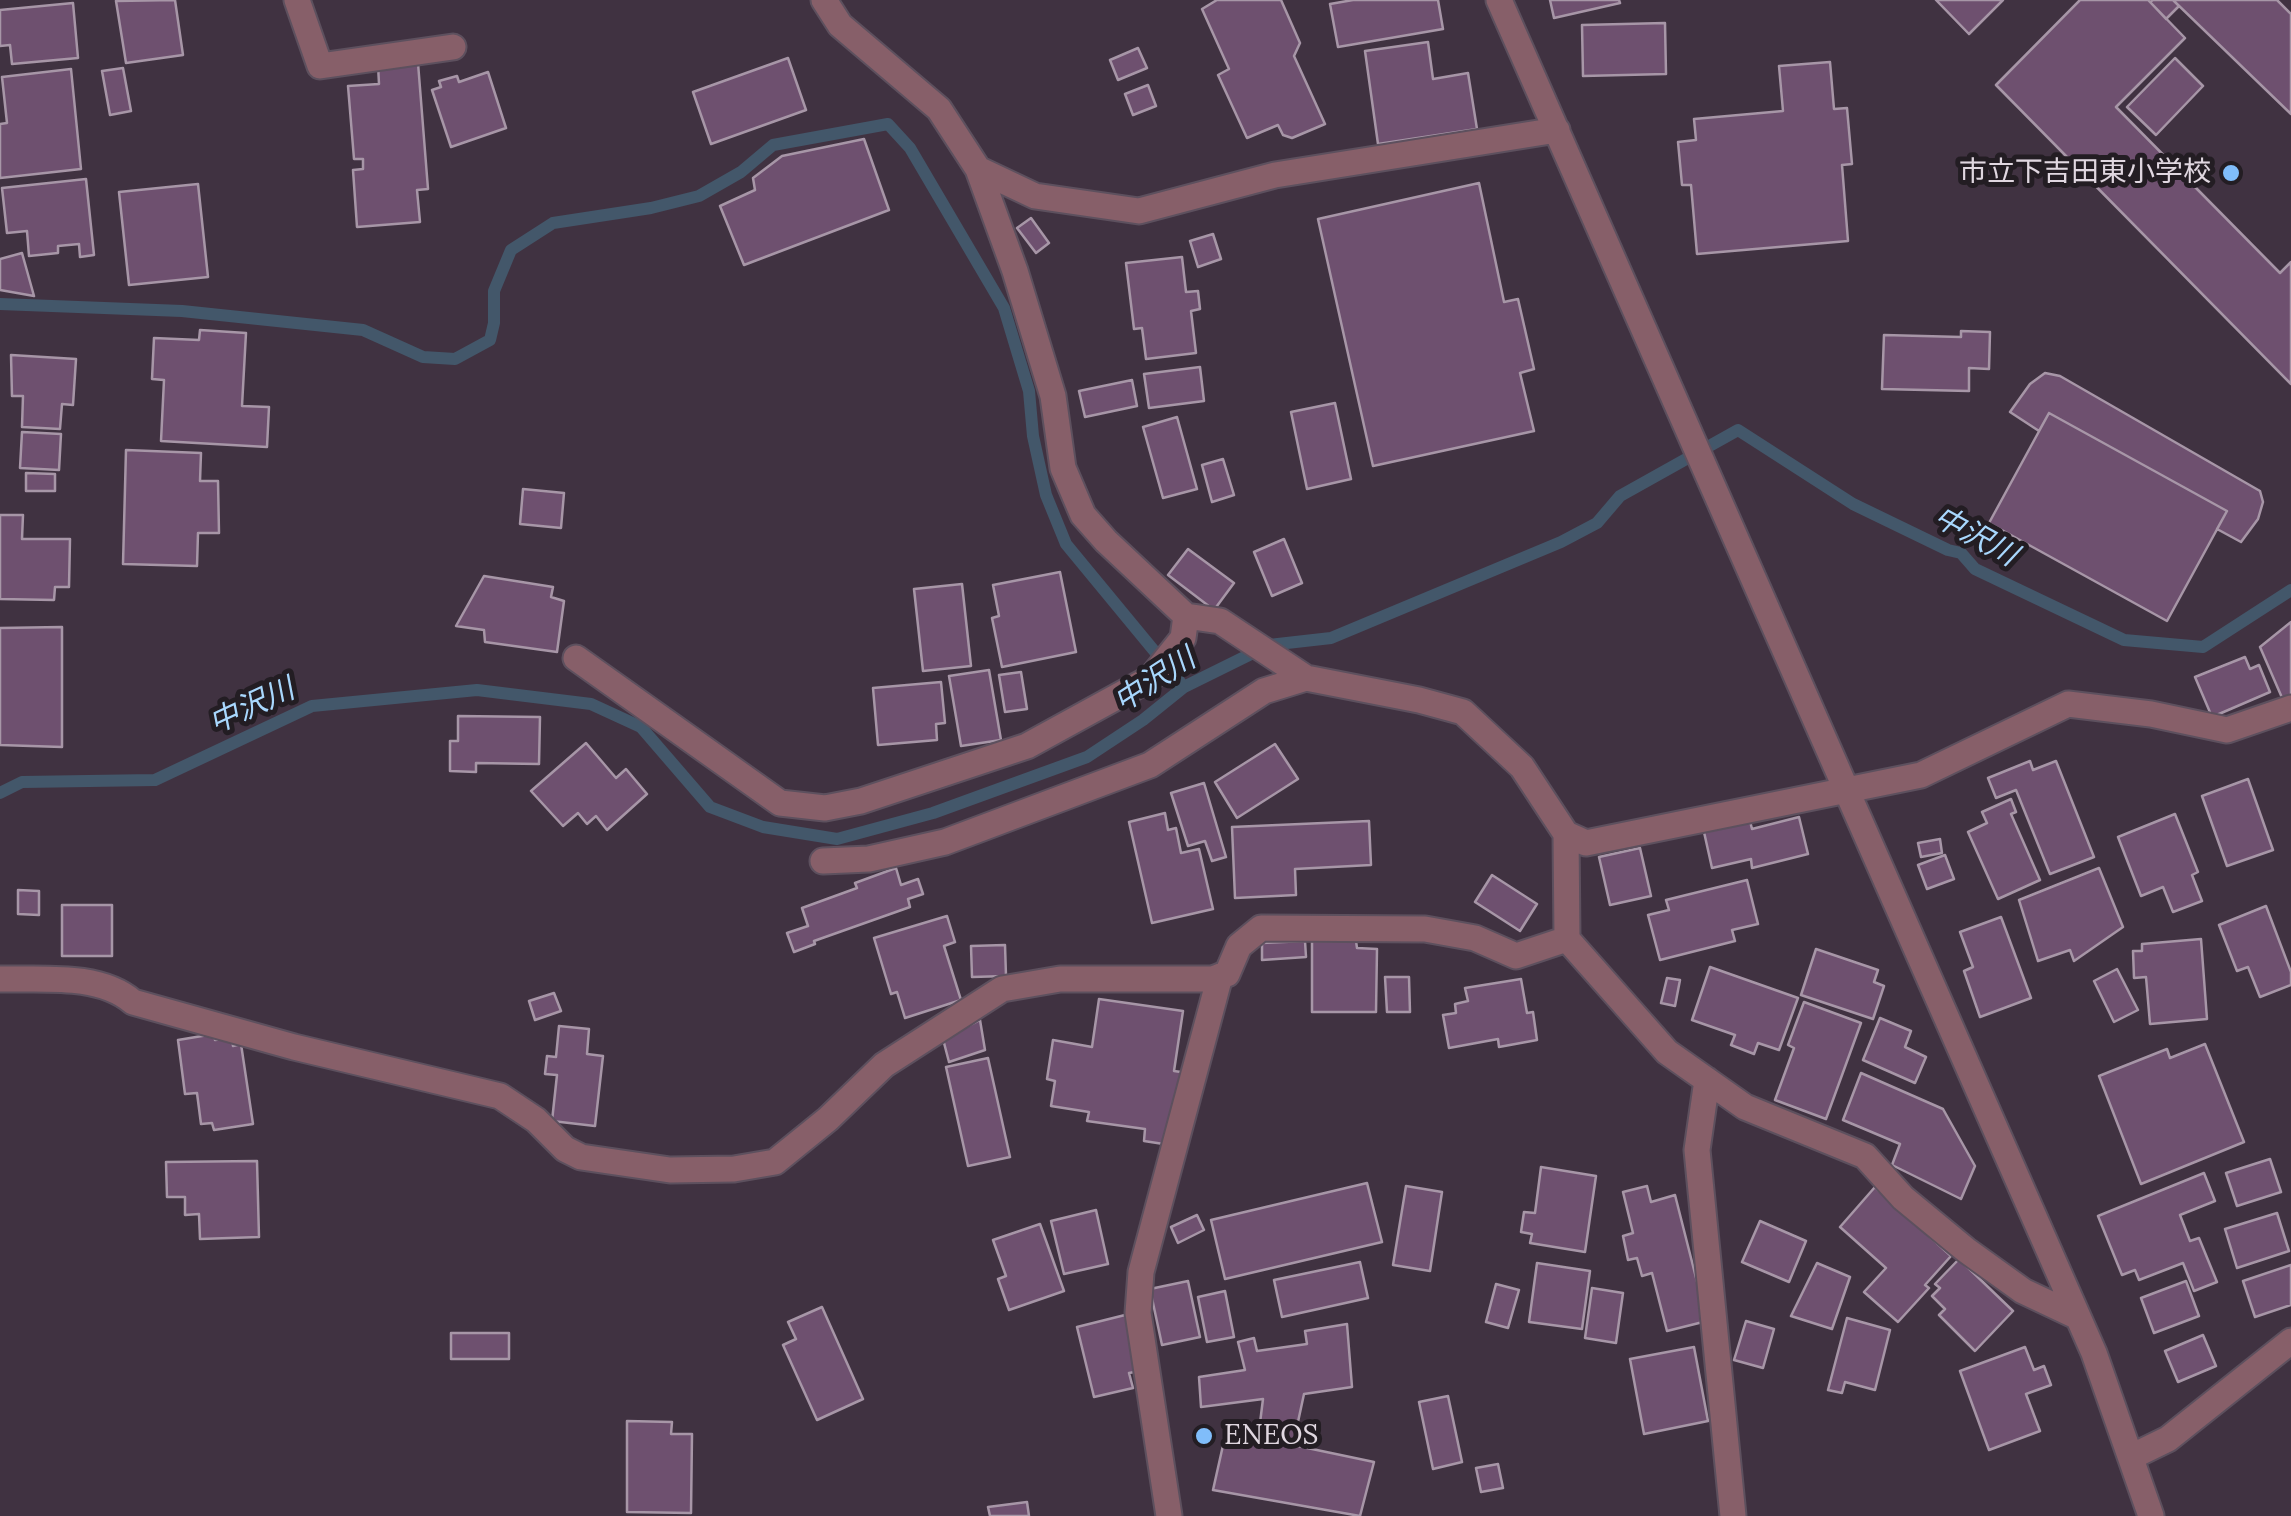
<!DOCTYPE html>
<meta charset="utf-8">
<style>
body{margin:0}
canvas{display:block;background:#403241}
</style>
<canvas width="2291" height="1516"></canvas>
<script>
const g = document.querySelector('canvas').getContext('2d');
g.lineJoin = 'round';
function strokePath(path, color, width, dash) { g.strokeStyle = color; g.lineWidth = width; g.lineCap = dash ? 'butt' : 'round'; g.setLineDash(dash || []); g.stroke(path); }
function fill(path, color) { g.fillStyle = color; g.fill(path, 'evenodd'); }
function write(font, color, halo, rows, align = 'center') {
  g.font = font + ' Lora,"Noto Sans JP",serif'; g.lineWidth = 10; g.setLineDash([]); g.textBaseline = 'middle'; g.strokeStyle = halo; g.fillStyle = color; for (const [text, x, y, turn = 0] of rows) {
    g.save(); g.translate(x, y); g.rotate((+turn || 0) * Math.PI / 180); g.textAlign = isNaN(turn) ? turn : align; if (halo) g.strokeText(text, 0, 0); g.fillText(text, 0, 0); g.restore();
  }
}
strokePath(new Path2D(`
 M0 304 182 311 363 330 423 357 455 359 490 340 494 323V291L511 250 553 223 651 208 699 196 741 172 773 145 888 124 910 148 1004 308 1029 391 1033 436 1046 495 1066 544 1184 687
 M0 793 22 782 155 780 312 706 477 690 591 704 641 727 710 807 763 827 837 839 933 813 1087 757 1143 720 1184 687 1269 645 1331 638 1561 542 1597 523 1620 496 1738 430 1853 504 1948 550 1961 553 1975 569 2124 640 2203 647 2291 590`), '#43576a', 12);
const building = new Path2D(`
 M175 0 183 55 126 63 116 1Z
 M1217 0H1281L1300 43 1294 56 1325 124 1292 138 1283 135 1278 125 1247 138 1218 75 1229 69 1202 9Z
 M1353 0H1438L1443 29 1338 47 1330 4Z
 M1550 0H1619L1620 3 1554 18Z
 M1936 0H2003L1969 34Z
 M2080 0H2148L2185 38 2116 107 2280 273 2291 262V384L1996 85Z
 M2153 0H2173L2179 6 2166 19 2150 2Z
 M2173 0H2277L2291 14V114Z
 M73 3 78 58 12 64 10 45 0 46V10Z
 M1665 23 1666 74 1583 76 1582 25Z
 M1428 42 1433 79 1468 73 1477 129 1378 144 1365 51Z
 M1138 48 1147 68 1118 80 1110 60Z
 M788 58 806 110 711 144 693 92Z
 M2175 58 2203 86 2156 135 2127 107Z
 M1830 62 1834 109 1847 108 1852 164 1842 165 1848 241 1697 254 1691 185H1682L1678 142 1696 140 1694 119 1783 111 1779 66Z
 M418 63 428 189 417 190 420 222 357 227 353 170 363 169V159H354L348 86 379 84 378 65Z
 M123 68 131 111 110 115 102 71Z
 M71 69 81 169 0 178V124L7 123 2 77Z
 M488 72 506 128 451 147 432 90 441 87 439 81 457 76 459 82Z
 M1148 85 1156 106 1133 115 1125 94Z
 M864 139 889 210 744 265 720 206 755 190 753 178 782 156Z
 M86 179 94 255 80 257 79 244 58 246V253L29 256 27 231 7 233 2 188Z
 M1479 183 1504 302 1518 299 1534 369 1520 373 1534 431 1373 466 1318 219Z
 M198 184 208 277 129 285 119 192Z
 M1031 218 1049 243 1036 253 1017 228Z
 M1213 234 1221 259 1198 267 1190 241Z
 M22 253 34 296 0 290V259Z
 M1182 257 1186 292 1198 291 1200 309 1191 311 1196 353 1146 359 1142 328 1134 329 1126 263Z
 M200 330 246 333 242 406 269 407 267 447 161 441 164 380 152 379 154 338 199 340Z
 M1961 331 1990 332 1989 369 1969 368V391L1882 389 1884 335 1961 337Z
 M11 355 76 359 73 405 62 404 60 429 22 427 23 396H12Z
 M1200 367 1204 401 1149 408 1144 374Z
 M2045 373 2060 376 2260 491 2263 502 2258 519 2241 542 2217 529 2227 511 2049 413 2039 431 2010 412 2030 384Z
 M1132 380 1137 406 1085 417 1079 391Z
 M1335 403 1351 479 1307 489 1291 412Z
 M2049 413 2227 511 2167 621 1989 523Z
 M1177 417 1197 489 1163 498 1143 427Z
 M22 432 61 434 59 470 20 468Z
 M126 450 201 453 200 481H218L219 533H198L197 566 123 564Z
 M1223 459 1234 495 1212 502 1202 465Z
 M26 473 55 474V491H26Z
 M523 489 564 493 561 528 520 524Z
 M0 515H23L22 539H70L69 587H55L54 600 0 599Z
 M1284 539 1302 583 1272 596 1254 552Z
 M1188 549 1234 583 1214 610 1168 575Z
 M1060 572 1076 652 1002 667 992 618 999 616 993 585Z
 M484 576 553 587 551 597 564 601 557 652 485 642 484 630 456 626Z
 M962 584 971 666 923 671 914 589Z
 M2291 622V696L2283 700 2260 647Z
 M62 627V747L0 745V628Z
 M2245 657 2250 669 2259 665 2270 692 2212 717 2195 677Z
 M989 670 1001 740 961 746 949 676Z
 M1021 672 1027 709 1005 712 999 675Z
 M941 682 945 723 936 724 937 740 878 745 873 688Z
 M458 716 540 717 539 764 476 763V772L450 771V741H458Z
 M586 743 616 778 626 769 647 794 607 830 596 816 587 824 578 813 563 826 531 791Z
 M1275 744 1298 779 1237 818 1215 782Z
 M2030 761 2033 770 2056 761 2094 857 2050 874 2016 790 1996 798 1988 778Z
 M2248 779 2273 850 2227 866 2202 796Z
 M1204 783 1226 857 1212 861 1205 841 1188 846 1171 793Z
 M2011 799 2016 812 2011 814 2040 880 1998 899 1968 832 1987 823 1982 812Z
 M1165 813 1168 830 1176 828 1181 853 1199 849 1213 909 1152 923 1129 822Z
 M2175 814 2198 872 2192 875 2202 901 2173 912 2163 887 2141 896 2118 837Z
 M1799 817 1808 854 1752 868 1751 859 1712 868 1704 832 1750 821 1752 829Z
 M1369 821 1371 865 1295 869 1296 895 1235 898 1232 827Z
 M1940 839 1942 853 1921 857 1918 843Z
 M1640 848 1651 896 1610 905 1599 857Z
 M1945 855 1954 879 1927 889 1918 865Z
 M896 868 901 885 918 879 923 894 908 899 910 907 814 941 815 944 794 952 787 933 808 926 802 908 857 888 855 883Z
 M2099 868 2123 927 2074 961 2070 950 2038 961 2019 900Z
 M1492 875 1537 904 1520 931 1475 902Z
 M1747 880 1758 924 1732 930 1735 941 1660 960 1648 915 1669 910 1666 900Z
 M18 890 39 891V915L18 914Z
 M62 905H112V956H62Z
 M2266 906 2291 972V985L2260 997 2248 967 2237 971 2219 925Z
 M947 916 955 942 944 946 961 1000 905 1018 897 992 891 994 874 938Z
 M2001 917 2031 998 1980 1017 1964 971 1973 967 1960 932Z
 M2201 939 2207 1019 2150 1024 2146 977 2134 978 2133 951H2142V944Z
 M1305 941 1306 957 1262 960V943Z
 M1312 941H1356L1357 948 1377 949 1376 1012H1312Z
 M1005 945 1006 976 972 977 971 946Z
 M1816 949 1878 970 1874 982 1884 986 1873 1019 1801 995Z
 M1710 967 1798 998 1779 1050 1758 1043 1754 1054 1731 1045 1735 1035 1692 1020Z
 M2117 969 2138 1010 2114 1022 2094 981Z
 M1385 977H1409L1410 1012H1387Z
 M1667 978 1680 980 1675 1006 1661 1003Z
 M1521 979 1527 1013 1533 1012 1537 1040 1499 1047 1498 1039 1449 1048 1443 1015 1456 1013 1455 1004 1468 1001 1465 988Z
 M554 993 561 1011 535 1020 529 1001Z
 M1099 999 1183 1011 1174 1071 1181 1072 1170 1145 1144 1141 1145 1129 1087 1121 1089 1112 1051 1106 1055 1081 1047 1079 1053 1040 1092 1047Z
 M1804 1002 1861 1023 1826 1119 1775 1100 1794 1048 1788 1045Z
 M1880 1018 1911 1031 1905 1047 1926 1057 1915 1083 1863 1060Z
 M980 1020 985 1050 949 1062 943 1039Z
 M559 1026 589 1029 587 1054 603 1056 595 1126 552 1121 557 1075 545 1074 547 1056 556 1057Z
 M214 1034 215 1040 232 1038 233 1046 241 1044 253 1124 214 1130 212 1123 201 1124 197 1093 185 1094 178 1040Z
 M2205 1044 2244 1142 2141 1184 2099 1076 2167 1049 2170 1058Z
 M988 1058 1010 1157 968 1166 946 1067Z
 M1861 1073 1943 1109 1975 1166 1961 1199 1892 1165 1900 1144 1843 1120Z
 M2270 1159 2281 1192 2237 1206 2226 1173Z
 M257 1161 259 1237 200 1239 199 1214 185 1215V1197H167L166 1162Z
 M1541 1167 1596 1176 1585 1252 1530 1243 1532 1234 1521 1232 1524 1212 1535 1213Z
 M2204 1173 2215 1201 2180 1215 2190 1241 2199 1238 2217 1282 2194 1291 2183 1263 2139 1280 2135 1270 2122 1275 2098 1216Z
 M1367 1183 1382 1242 1225 1279 1211 1220Z
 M1406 1186 1442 1192 1430 1271 1393 1265Z
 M1647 1186 1651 1202 1675 1195 1707 1321 1667 1331 1652 1273 1642 1276 1637 1258 1628 1260 1623 1236 1633 1233 1623 1192Z
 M1875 1187 1951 1256 1925 1285 1929 1288 1898 1322 1864 1292 1886 1268 1840 1227Z
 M1096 1210 1108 1264 1064 1274 1051 1221Z
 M2277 1213 2289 1251 2237 1268 2225 1229Z
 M1197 1215 1204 1230 1178 1243 1171 1227Z
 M1760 1221 1806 1241 1789 1282 1742 1262Z
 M1040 1224 1064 1291 1009 1310 998 1279 1006 1276 993 1240Z
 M1959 1259 2013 1311 1975 1351 1939 1315 1945 1309 1932 1296 1940 1288 1935 1284Z
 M1360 1262 1368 1298 1282 1317 1274 1280Z
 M1537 1263 1590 1271 1582 1329 1529 1322Z
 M1817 1263 1850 1277 1832 1329 1791 1316Z
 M2291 1265V1305L2255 1317 2243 1281Z
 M1188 1281 1200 1337 1162 1345 1150 1289Z
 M2186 1281 2199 1316 2154 1333 2141 1298Z
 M1496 1284 1519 1290 1508 1328 1486 1322Z
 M1592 1288 1623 1293 1616 1343 1585 1338Z
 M1225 1291 1234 1337 1207 1342 1198 1297Z
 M822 1307 863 1399 817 1420 783 1345 796 1339 788 1322Z
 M1125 1315 1140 1371 1129 1373 1133 1388 1094 1397 1077 1327Z
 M1847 1318 1890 1330 1875 1390 1845 1382 1842 1393 1828 1390Z
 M1746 1321 1774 1329 1763 1368 1734 1360Z
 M1347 1324 1352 1387 1304 1394 1293 1445 1374 1462 1360 1516 1213 1490 1226 1432 1258 1439 1263 1399 1201 1407 1199 1377 1245 1370 1238 1342 1254 1338 1257 1351 1307 1344 1305 1331Z
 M451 1333H509V1359H451Z
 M2203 1335 2216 1366 2178 1382 2165 1351Z
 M1694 1347 1708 1421 1644 1434 1630 1359Z
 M2025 1347 2034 1370 2044 1366 2051 1385 2026 1394 2040 1431 1989 1450 1960 1371Z
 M1448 1396 1462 1462 1433 1469 1419 1402Z
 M627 1421 672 1422 671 1434H692L691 1513 627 1512Z
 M1498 1464 1503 1488 1481 1492 1476 1468Z
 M1027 1502 1029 1516H990L988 1507Z`);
fill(building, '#6e506f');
strokePath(building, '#a796a7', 2.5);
const minor = new Path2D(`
 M297 0 320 66 453 47
 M824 0 840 25 939 109 978 169 1035 196 1139 211 1275 175 1557 130
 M1499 0 2094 1353 2151 1516
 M978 169 1015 271 1053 396 1063 468 1083 515 1106 541 1186 616 1220 621 1306 678
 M576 658 780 803 825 808 861 801 1027 746 1151 678 1183 638 1186 616
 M1566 834 1567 939 1667 1052 1745 1107 1865 1156 1903 1198 1966 1250 2023 1291 2078 1317
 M823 861 869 859 945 842 1150 765 1264 691 1306 678 1419 700 1463 712 1522 767 1566 834 1586 843 1921 775 2068 704 2151 714 2227 730 2291 708
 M0 979C43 980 99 973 133 1002L294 1047 500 1096 536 1120 565 1149 581 1157 670 1170 734 1169 775 1162 828 1119 884 1065 1002 989 1060 979H1212L1227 974 1239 946 1261 928 1425 929 1475 938 1516 956 1567 939
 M1707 1080 1697 1150 1733 1516
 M2131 1457 2168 1439 2291 1341
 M1169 1516 1138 1313 1141 1272 1220 976`);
strokePath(minor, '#5d505e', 29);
strokePath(minor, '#875f69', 25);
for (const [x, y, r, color] of [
 [2231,173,10,"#80bdfa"],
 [1204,1436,10,"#80bdfa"]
]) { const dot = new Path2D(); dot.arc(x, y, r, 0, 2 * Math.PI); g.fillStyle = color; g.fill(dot); strokePath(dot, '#231d23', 4); }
write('28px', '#e0d7e0', '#231d23', [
 ["市立下吉田東小学校",2211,173],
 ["ENEOS",1224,1436,"left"]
], 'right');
write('italic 30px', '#a8d7fd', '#231d23', [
 ["中沢川",1975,537,29],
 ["中沢川",1155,681,-33],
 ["中沢川",252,707,-25]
]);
</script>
